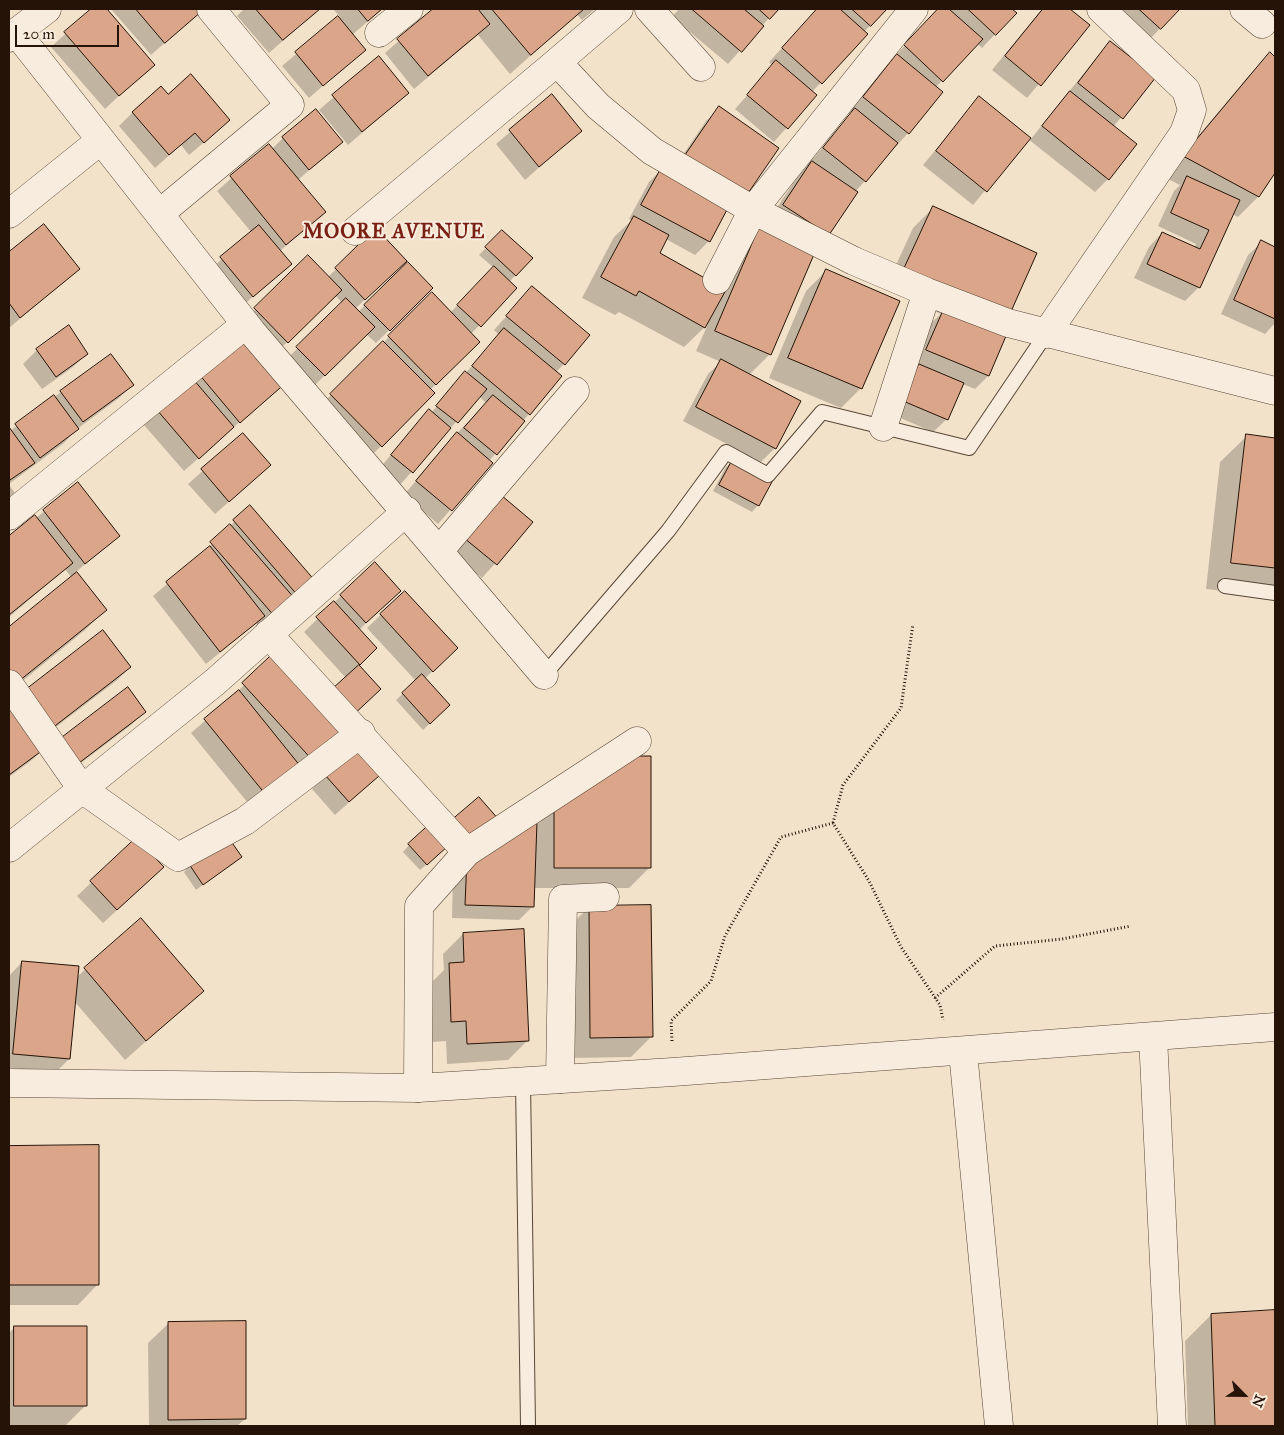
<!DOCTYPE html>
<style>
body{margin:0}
#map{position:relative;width:1284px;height:1435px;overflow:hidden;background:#f2e2ca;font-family:"IM FELL Great Primer",serif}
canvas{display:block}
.frame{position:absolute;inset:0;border:10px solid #241306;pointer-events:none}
.north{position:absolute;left:1219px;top:1370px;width:50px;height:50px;-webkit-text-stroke:4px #f7ecdd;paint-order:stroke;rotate:113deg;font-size:14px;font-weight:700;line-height:20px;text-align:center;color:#241306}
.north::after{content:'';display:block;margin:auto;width:18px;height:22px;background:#241306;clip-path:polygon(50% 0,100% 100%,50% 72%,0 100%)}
.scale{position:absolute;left:15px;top:25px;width:104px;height:22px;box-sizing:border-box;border:2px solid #241306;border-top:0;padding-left:6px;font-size:15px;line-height:18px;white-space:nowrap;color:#241306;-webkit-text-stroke:4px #f7ecdd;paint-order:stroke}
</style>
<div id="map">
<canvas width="1284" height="1435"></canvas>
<div class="frame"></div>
<div class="north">N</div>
<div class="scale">20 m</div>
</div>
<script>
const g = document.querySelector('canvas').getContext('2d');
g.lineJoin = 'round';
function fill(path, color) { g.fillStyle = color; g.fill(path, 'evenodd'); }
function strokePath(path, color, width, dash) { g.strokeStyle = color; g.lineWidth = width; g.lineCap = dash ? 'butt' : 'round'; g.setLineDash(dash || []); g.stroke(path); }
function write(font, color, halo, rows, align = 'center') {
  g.font = font + ' "IM FELL Great Primer",serif'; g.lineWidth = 4; g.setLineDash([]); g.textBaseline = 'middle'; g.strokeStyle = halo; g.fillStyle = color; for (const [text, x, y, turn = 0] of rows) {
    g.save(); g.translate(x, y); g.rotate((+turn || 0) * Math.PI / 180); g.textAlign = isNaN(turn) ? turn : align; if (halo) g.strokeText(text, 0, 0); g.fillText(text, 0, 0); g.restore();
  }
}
fill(new Path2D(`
 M93 9H106L153 64 105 109 51 47Z
 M111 9H198L186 24 151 55Z
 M244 9H319L269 53 237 16Z
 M333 9H382L352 35 364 50 309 98 282 66 340 17Z
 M435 9H595L582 20 577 14 510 74 478 35 414 89 385 53Z
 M679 9H777L728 64 672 17Z
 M818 9H886L864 32 866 34 812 92 815 95 774 142 735 109 773 66 769 62Z
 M939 9H1010L1015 13 982 48 977 43 936 87 908 133 855 192 816 246 770 354 749 375 799 402 775 448 761 462 683 421 708 374 721 362 696 351 708 324 684 347 619 312 615 315 582 298 614 237 632 220 629 219 649 182 662 169 672 171 706 121 720 108 726 209 709 241 695 255 666 239 658 254 722 289 742 243 770 218 798 176 852 113 850 111 883 69Z
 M1042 9H1068L1088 25 1027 98 992 70Z
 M1112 9H1179L1147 42Z
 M1110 43 1154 78 1113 127 1108 179 1095 192 1028 139 973 205 923 165 979 98 1030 140 1097 57Z
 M1270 54 1275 58V171L1258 197 1238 217 1232 214 1199 287 1185 301 1134 278 1149 247 1162 233 1194 248 1196 244 1158 226 1174 191 1180 185 1164 177 1250 74Z
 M379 58 408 93 348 145 319 110Z
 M167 95 215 133 189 155 181 145 155 168 119 126 133 112Z
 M552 96 580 131 525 180 496 144Z
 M283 138 341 142 298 180 324 212 280 251 290 264 239 309 207 272 252 233 217 191 269 145 272 149Z
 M933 208 988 376 975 389 962 384 947 419 933 432 891 414 906 379 919 366 914 363 930 324 941 314 885 289 913 228Z
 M44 226 78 269 9 328V254Z
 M376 230 392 274 355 309 358 312 408 263 432 288 376 343 366 334 311 389 284 362 342 303 335 295 274 355 242 323 308 257 328 277Z
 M502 231 531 259 509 282 515 288 471 334 479 342 430 390 434 393 361 466 311 415 432 294 450 313 494 268 479 255Z
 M1262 242 1275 248V323L1265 334 1221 314 1248 255Z
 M826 271 861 388 841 408 769 378 806 291Z
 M532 288 564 364 555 373 560 377 489 461 491 463 438 524 404 495 444 447 486 403 479 396 399 486 379 469 416 425 429 411 431 413 499 335 494 330Z
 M68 327 87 353 73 367 42 389 23 364 37 350Z
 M198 374 286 381 184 471 144 425Z
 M132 385 119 398 77 429 64 443 9 484V429L10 431 61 392Z
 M243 435 256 478 215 514 188 484Z
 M1247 436 1275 439V597L1206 589 1220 462Z
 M733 461 758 505 752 512 713 491 726 467Z
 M78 484 118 535 76 572 105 610 85 630 9 692V628L72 578 65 569 9 617V537L35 516 36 518Z
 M9 485 15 493 9 500Z
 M249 507 314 582 262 630 256 623 206 664 153 596 199 557Z
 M487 511 531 523 482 578 452 552Z
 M400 591 359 630 376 648 358 665 379 689 252 808 191 733 230 699 277 652 322 701 346 678 304 632 341 596Z
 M405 592 443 662 424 679 449 705 423 730 396 700 416 681 367 628Z
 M130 667 116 681 40 739 45 747 32 760 9 777V710Z
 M145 711 131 725 65 775 48 753Z
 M386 769 335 815 312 789 326 775Z
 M555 806 649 868 629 888H533V906L519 920 452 918 453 872 536 826Z
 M136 840 149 881 103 923 77 896Z
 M409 845 441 852 420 870 403 852Z
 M241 857 196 890 184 872 190 865Z
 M589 907 651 1037 631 1057 571 1058 569 927Z
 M141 919 203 991 125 1060 74 1001 69 1059 56 1072 9 1068V976L22 962 77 977Z
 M463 934 528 1040 508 1060 447 1064 446 1041 432 1042 429 985 444 970 443 954Z
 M98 1146V1284L78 1305H9V1147Z
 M1275 1312V1426H1188L1185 1341 1211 1315Z
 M169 1323 245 1419 237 1426H149L148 1343Z
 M14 1328 86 1405 66 1425 9 1426V1333Z`), '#0003');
const building = new Path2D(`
 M91 9H107L155 65 119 96 64 32Z
 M136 9H200L202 11 165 43Z
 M256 9H320L283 40Z
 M358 9H382L368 21Z
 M433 9H478L490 24 428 76 397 39Z
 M492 9H584L531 55Z
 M692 9H744L764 26 742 52Z
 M759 9H779L770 19Z
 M817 9H840L868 34 822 84 782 48Z
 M852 9H887L871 26Z
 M938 9H949L983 39 943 82 904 45Z
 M968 9H1012L1017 13 996 35Z
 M1043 9H1070L1090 25 1041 86 1005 56Z
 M1139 9H1180L1161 29Z
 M338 16 366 50 323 86 295 52Z
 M1110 41 1156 77 1123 119 1078 83Z
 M1270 52 1275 57V173L1259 197 1183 156Z
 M897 54 943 92 909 134 863 97Z
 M379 56 409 93 362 132 332 95Z
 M776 60 817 95 788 129 747 95Z
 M191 74 230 120 204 143 195 133 169 155 132 112 161 86 168 94Z
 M1070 91 1137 144 1109 180 1042 126Z
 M552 94 582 131 539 167 509 130Z
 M979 96 1031 138 987 192 936 151Z
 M719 106 779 148 744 199 684 157Z
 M855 108 898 143 866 182 823 148Z
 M316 109 343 142 309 170 282 137Z
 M269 144 326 212 286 245 230 176Z
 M812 161 858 192 829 235 783 205Z
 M662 167 730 204 710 242 641 205Z
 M1187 176 1240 200 1200 288 1147 264 1162 232 1200 249 1209 230 1171 213Z
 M933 206 1037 253 1009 316 904 269Z
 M634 216 669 235 660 253 726 290 705 328 639 291 636 296 601 277Z
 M762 221 818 245 771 355 715 331Z
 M44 224 80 269 20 318 9 303V252Z
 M259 225 292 264 253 297 220 257Z
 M376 228 407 261 365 300 335 268Z
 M502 230 533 258 516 276 485 247Z
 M1261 240 1275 247V319L1234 300Z
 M308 255 342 290 288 343 254 308Z
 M408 262 433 288 390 331 364 305Z
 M494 266 517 288 481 327 457 305Z
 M826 269 900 301 862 389 788 358Z
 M532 286 590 335 565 365 506 316Z
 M432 292 480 342 436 385 388 336Z
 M346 298 375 327 325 376 296 347Z
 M944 309 1006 336 989 376 926 350Z
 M69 325 88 354 56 377 36 349Z
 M504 328 562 376 530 415 472 366Z
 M245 332 288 381 240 423 198 373Z
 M383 341 435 393 382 447 330 394Z
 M111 354 134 385 83 422 60 391Z
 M721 359 801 401 776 449 696 407Z
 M919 364 964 383 948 420 903 401Z
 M465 371 487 389 458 423 436 406Z
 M193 379 234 427 199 459 157 410Z
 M54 395 79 429 40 458 15 424Z
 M493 395 525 421 497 455 464 428Z
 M429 409 451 428 413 473 391 455Z
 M9 427 35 463 10 480 9 478Z
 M457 432 493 463 452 511 416 481Z
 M243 433 271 465 229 502 201 469Z
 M1246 434 1275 438V568L1231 563Z
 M733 459 773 480 759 506 719 485Z
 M78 482 120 536 85 564 43 510Z
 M501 495 533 522 497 565 464 538Z
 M250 505 316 582 299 597 233 520Z
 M35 515 73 563 9 615V536Z
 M230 524 296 600 276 618 210 542Z
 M210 546 265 616 220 652 166 582Z
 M375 562 401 591 366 623 340 595Z
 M77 572 107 610 19 681 9 669V627Z
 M405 591 458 648 433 672 380 614Z
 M334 601 377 648 360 665 316 617Z
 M103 630 131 667 51 729 23 692Z
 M277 650 351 731 316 764 242 683Z
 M359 665 381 689 349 719 327 694Z
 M422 674 450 705 430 724 402 693Z
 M128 687 146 712 79 763 60 739Z
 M239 690 301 767 266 795 204 719Z
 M15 704 47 747 9 775V708Z
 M363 741 387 769 349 802 325 775Z
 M626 756H651V868H554V805Z
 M479 797 500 821 473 844 452 820Z
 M537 822 534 907 465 905 467 857Z
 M430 824 449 845 427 865 408 844Z
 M228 837 242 857 203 885 189 864Z
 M136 838 164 867 117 910 90 881Z
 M651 905 653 1037 590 1038 589 906Z
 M141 918 204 991 146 1041 84 968Z
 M524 929 529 1041 467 1044 466 1021 451 1022 449 963 464 962 463 933Z
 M22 961 79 966 70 1059 13 1054Z
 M99 1145V1285H9V1146Z
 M1275 1310V1426H1215L1211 1314Z
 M246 1321V1419L168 1420V1322Z
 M14 1326H87V1406H14Z`);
fill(building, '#daa589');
strokePath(building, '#241306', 1);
const service = new Path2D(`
 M1225 586 1275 593
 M544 675 668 531 726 452 768 475 822 412 969 448 1046 334
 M523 1082 528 1426`);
const minor = new Path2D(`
 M649 9 701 67
 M1244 9 1262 24
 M16 32 252 332 544 675
 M379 33 409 9
 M9 38 47 9
 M557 62 619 9
 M9 214 101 140
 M159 214 290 105 211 9
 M355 231 557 62 598 106 652 151 753 210 854 261 927 292 1008 323 1275 391
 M717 280 753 210 914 9
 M1046 334 1184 133 1192 110 1186 90 1101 9
 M883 427 927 292
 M9 516 246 324
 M439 551 575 391
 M268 634 467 852
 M9 684 82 789 178 857 245 821 361 733
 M9 848 215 682 407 511
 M1153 1037 1172 1426
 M963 1052 999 1426
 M560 1079 563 899 605 897
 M418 1088 419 906 467 852 637 741`);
const tertiary = new Path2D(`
 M9 1083 418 1088 673 1072 1275 1027`);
strokePath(service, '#584737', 16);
strokePath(minor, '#584737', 29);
strokePath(tertiary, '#584737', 29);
strokePath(new Path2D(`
 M833 823 843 785 901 708 913 624
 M935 998 995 946 1062 939 1131 926
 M672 1041 671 1021 711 981 725 936 781 837 833 823 869 881 901 947 940 1005 943 1020`), '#241306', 3, [1, 2.5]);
strokePath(service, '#f7ecdd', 14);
strokePath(minor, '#f7ecdd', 28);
strokePath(tertiary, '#f7ecdd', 28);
g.letterSpacing = '1px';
write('bold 20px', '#7a1f14', '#f7ecdd', [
 ["MOORE AVENUE",394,233]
]);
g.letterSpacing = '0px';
</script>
